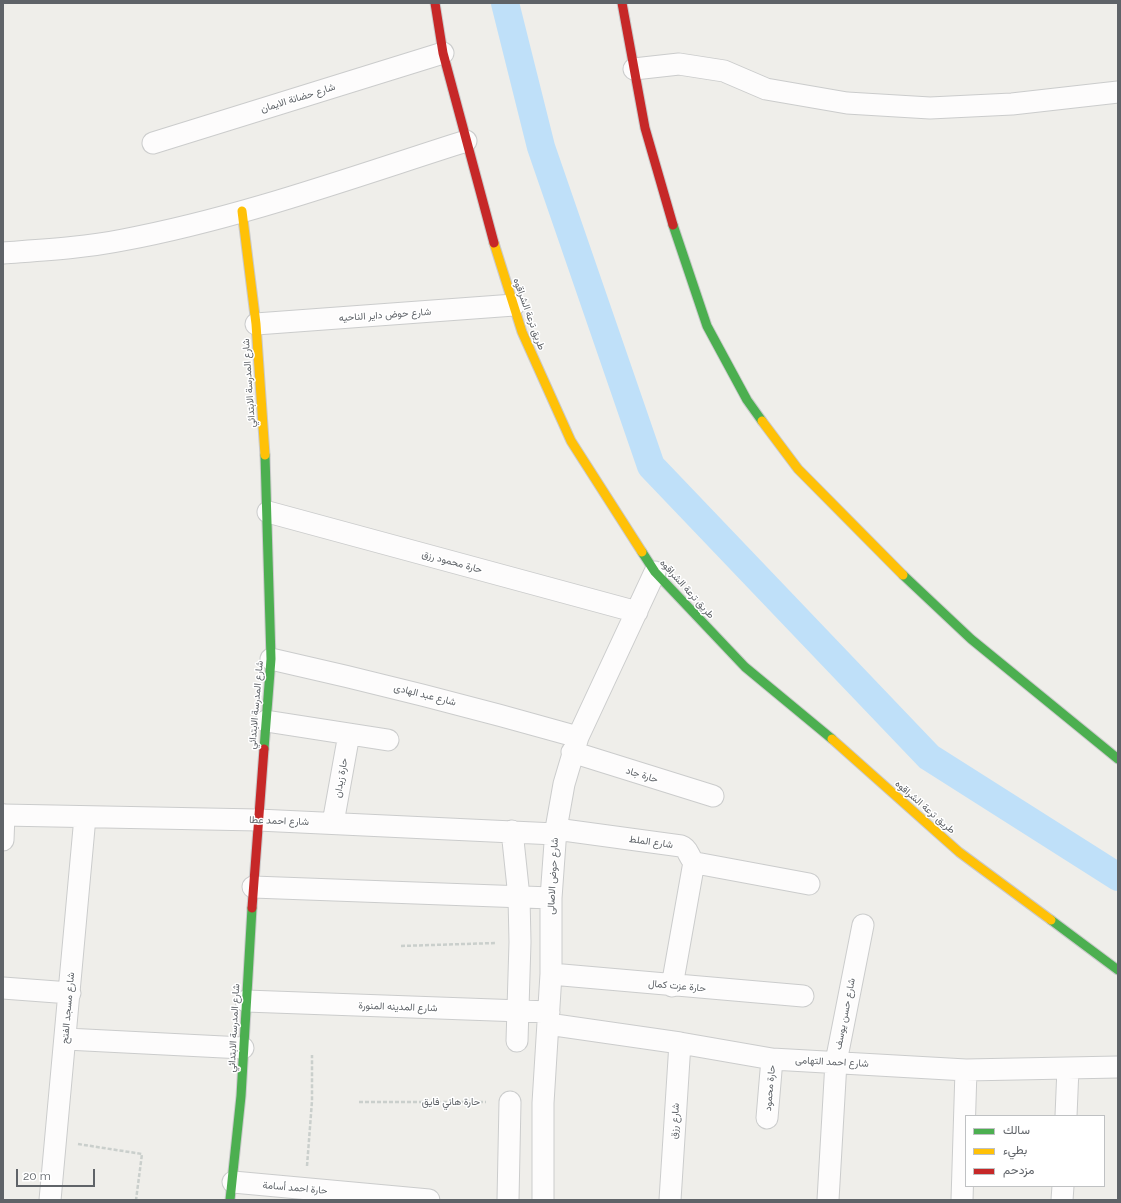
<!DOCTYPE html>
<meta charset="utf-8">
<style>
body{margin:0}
#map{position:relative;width:1121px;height:1203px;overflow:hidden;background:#efeeea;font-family:Raleway,Vazirmatn,sans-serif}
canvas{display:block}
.frame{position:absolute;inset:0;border:4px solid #5f6368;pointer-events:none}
.legend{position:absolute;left:965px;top:1115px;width:140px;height:72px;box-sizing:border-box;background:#fff;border:1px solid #bfc1c3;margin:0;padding:5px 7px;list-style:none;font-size:12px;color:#5f6368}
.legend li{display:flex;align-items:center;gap:8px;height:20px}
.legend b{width:20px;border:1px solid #bfc1c3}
.scale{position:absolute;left:16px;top:1169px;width:79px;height:18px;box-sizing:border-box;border:2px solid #5f6368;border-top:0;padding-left:5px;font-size:12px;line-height:14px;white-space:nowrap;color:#5f6368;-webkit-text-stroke:3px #fff;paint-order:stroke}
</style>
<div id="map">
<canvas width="1121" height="1203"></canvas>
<div class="frame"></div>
<ul class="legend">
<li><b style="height:5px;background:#4caf50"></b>سالك</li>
<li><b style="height:5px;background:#ffc107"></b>بطيء</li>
<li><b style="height:5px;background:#c62828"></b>مزدحم</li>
</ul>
<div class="scale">20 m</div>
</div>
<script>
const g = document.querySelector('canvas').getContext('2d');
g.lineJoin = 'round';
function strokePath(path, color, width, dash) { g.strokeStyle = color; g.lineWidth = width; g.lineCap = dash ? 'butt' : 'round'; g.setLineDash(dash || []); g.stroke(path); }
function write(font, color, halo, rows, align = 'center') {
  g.font = font + ' Raleway,Vazirmatn,sans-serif'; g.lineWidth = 3; g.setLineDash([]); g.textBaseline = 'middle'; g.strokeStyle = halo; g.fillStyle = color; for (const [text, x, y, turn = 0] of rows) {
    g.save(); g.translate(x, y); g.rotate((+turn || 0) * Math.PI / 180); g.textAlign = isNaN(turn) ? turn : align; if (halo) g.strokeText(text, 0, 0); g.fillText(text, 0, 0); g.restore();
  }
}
strokePath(new Path2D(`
 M505 3 541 147 651 466 929 757 1118 877`), '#bfe0f9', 28);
const street = new Path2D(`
 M634 69 679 64 724 71 766 89 847 103 930 108 1012 104 1118 92
 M153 143 443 53
 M3 253C43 250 83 248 123 240 240 218 353 177 466 141
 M256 324 514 305
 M268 512 637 612
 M271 659C374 682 476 708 578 737
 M266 721 388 740
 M572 752 713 796
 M3 815 258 820 555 834
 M333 823 349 734
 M556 829 681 846C690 849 688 859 696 863L809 884
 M512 831 519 897 520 942 517 1041
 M3 840 4 815
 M253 887 551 898
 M551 974 803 996
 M672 986 694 862
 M3 988 70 993
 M246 1001 549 1012
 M548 1024 680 1043 772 1059 966 1070 1118 1067
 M66 1039 243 1048
 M1066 1116 1068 1068
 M767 1118 772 1059
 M233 1182 429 1200
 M50 1200 85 817
 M508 1200 510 1102
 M543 1200V1103L551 974V898L556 829 564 784 578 737 655 572
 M670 1200 680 1043
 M828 1200 836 1062 863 925
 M962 1200 966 1070
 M1062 1200 1063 1186`);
const fast = new Path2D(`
 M673 225 707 326 747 400 762 421
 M642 552 655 572 745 667 832 739
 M903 575 971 639 1118 759
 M264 749 271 659 265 455
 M1051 920 1118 970
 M230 1200 241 1096 252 908`);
const slow = new Path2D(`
 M242 211 256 324 265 455
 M494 243 522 332 571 441 642 552
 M762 421 798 469 903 575
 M832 739 959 852 1051 920`);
const jam = new Path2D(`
 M435 3 443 53 494 243
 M622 3 645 128 673 225
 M252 908 264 749`);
strokePath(street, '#cbcccc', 23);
strokePath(fast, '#cacacb', 11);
strokePath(slow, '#cacacb', 11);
strokePath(jam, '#cacacb', 11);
strokePath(new Path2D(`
 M401 946 496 943
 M359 1102H486
 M78 1144 142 1154 136 1200
 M307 1166 312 1101V1055`), '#cacfcc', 2.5, [4, 2]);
strokePath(street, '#fdfcfc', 21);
strokePath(fast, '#4caf50', 9);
strokePath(slow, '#ffc107', 9);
strokePath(jam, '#c62828', 9);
write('10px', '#5f6368', '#fff', [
 ["شارع حضانة الايمان",298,98,-17],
 ["طريق ترعة الشراقوه",529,314,70],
 ["شارع حوض داير الناحيه",385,315,-4],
 ["شارع المدرسة الابتدائي",249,383,-94],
 ["حارة محمود رزق",452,562,15],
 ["طريق ترعة الشراقوه",687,589,48],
 ["شارع عبد الهادى",425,695,14],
 ["شارع المدرسة الابتدائي",256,705,-85],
 ["حارة جاد",642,775,17],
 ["حارة زيدان",341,778,-80],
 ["طريق ترعة الشراقوه",925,807,41],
 ["شارع احمد عطا",279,821,2],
 ["شارع الملط",651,842,8],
 ["شارع حوض الاصالى",553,876,-87],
 ["حارة عزت كمال",677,986,5],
 ["شارع المدينه المنورة",398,1007,2],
 ["شارع مسجد الفتح",68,1008,-85],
 ["شارع حسن يوسف",845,1014,-79],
 ["شارع المدرسة الابتدائي",234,1028,-87],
 ["شارع احمد التهامى",832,1062,3],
 ["حارة محمود",770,1088,-85],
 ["حارة هاني فايق",451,1102],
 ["شارع رزق",675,1121,-87],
 ["حارة احمد أسامة",295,1188,5]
]);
</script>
